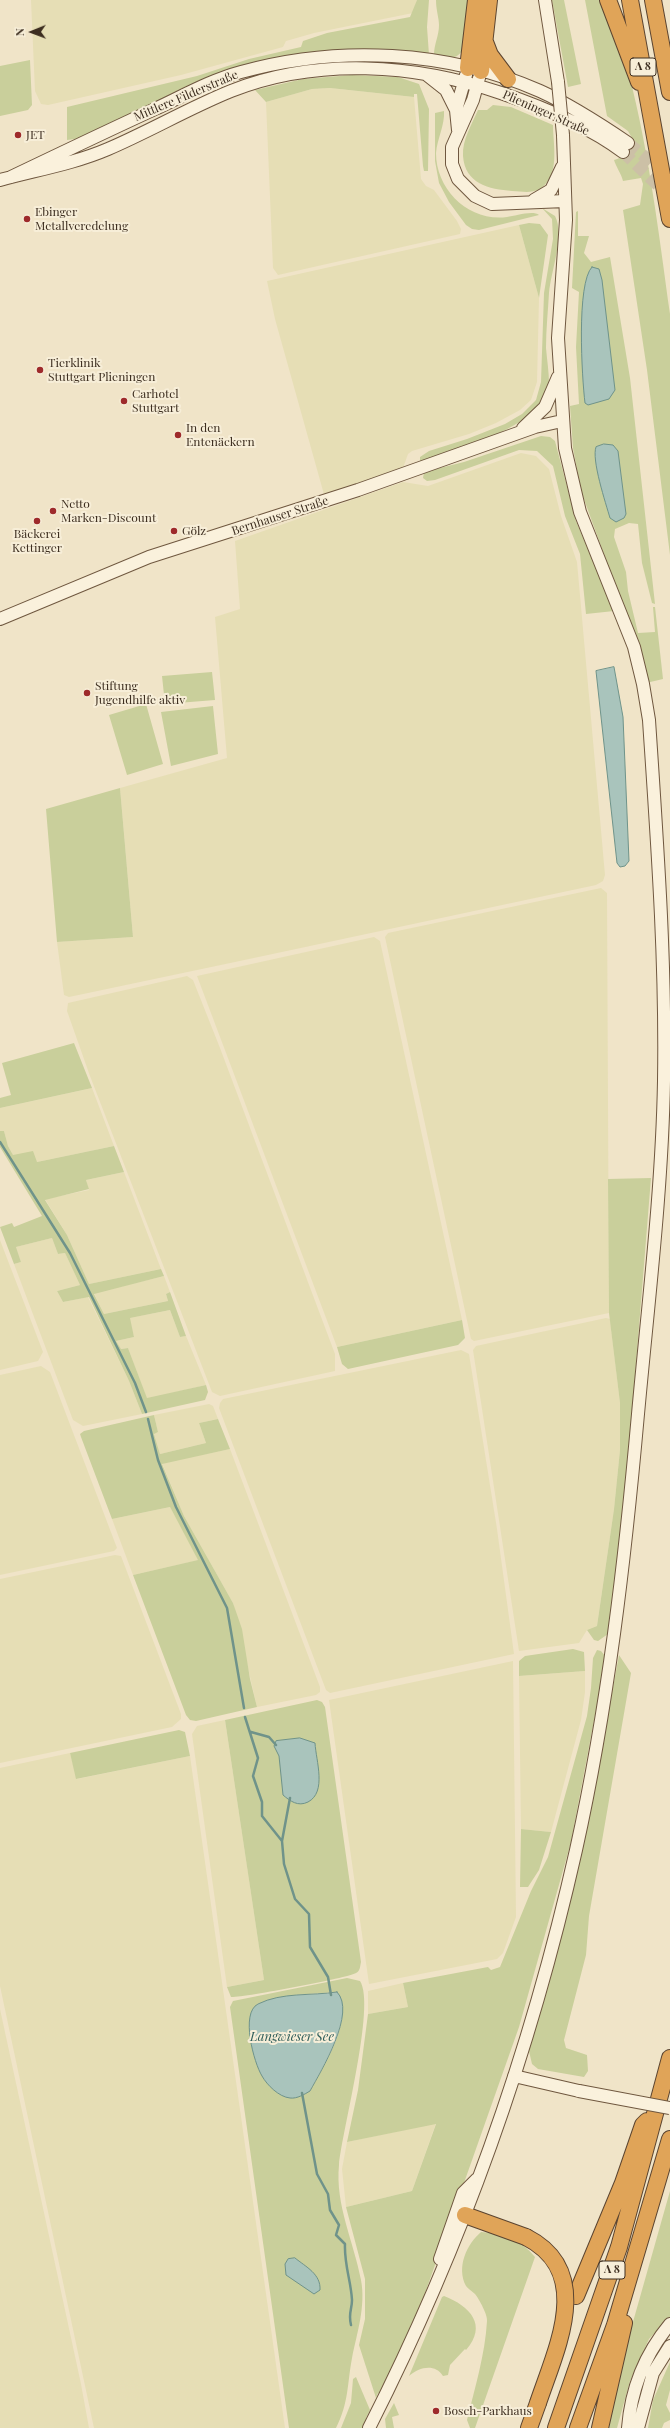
<!DOCTYPE html>
<meta charset="utf-8">
<style>
body{margin:0}
#map{position:relative;width:670px;height:2428px;overflow:hidden;background:#f0e4c8;font-family:"Playfair Display",serif}
canvas{display:block}
.north{position:absolute;left:12px;top:12px;width:40px;height:40px;-webkit-text-stroke:3px #f7eed8;paint-order:stroke;rotate:269deg;font-size:11px;font-weight:700;line-height:16px;text-align:center;color:#3d2e20}
.north::after{content:'';display:block;margin:auto;width:14px;height:18px;background:#3d2e20;clip-path:polygon(50% 0,100% 100%,50% 72%,0 100%)}
</style>
<div id="map">
<canvas width="670" height="2428"></canvas>
<div class="north">N</div>
</div>
<script>
const g = document.querySelector('canvas').getContext('2d');
g.lineJoin = 'round';
function fill(path, color) { g.fillStyle = color; g.fill(path, 'evenodd'); }
function strokePath(path, color, width, dash) { g.strokeStyle = color; g.lineWidth = width; g.lineCap = dash ? 'butt' : 'round'; g.setLineDash(dash || []); g.stroke(path); }
function write(font, color, halo, rows, align = 'center') {
  g.font = font + ' "Playfair Display",serif'; g.lineWidth = 4; g.setLineDash([]); g.textBaseline = 'middle'; g.strokeStyle = halo; g.fillStyle = color; for (const [text, x, y, turn = 0] of rows) {
    g.save(); g.translate(x, y); g.rotate((+turn || 0) * Math.PI / 180); g.textAlign = isNaN(turn) ? turn : align; if (halo) g.strokeText(text, 0, 0); g.fillText(text, 0, 0); g.restore();
  }
}
fill(new Path2D(`
 M31 0H417L413 13 314 33 286 41 283 47 181 75 48 105 41 104 35 91Z
 M330 88 414 97 421 179 426 186 434 190 457 221 461 229 460 234 278 275 273 268 266 102 312 89Z
 M519 225 539 298 537 382 531 400 520 410 496 423 469 434 412 451 408 454 403 468 325 498 275 319 267 281Z
 M521 453 536 456 549 469 561 516 577 562 605 875 603 881 596 885 235 962 69 997 64 995 57 942 133 937 120 788 227 758 215 617 240 609 235 541 403 482 428 486Z
 M601 888 607 893 609 1313 474 1341 471 1339 385 937 388 933Z
 M374 937 380 941 462 1320 337 1347 197 976Z
 M187 976 193 980 220 1048 335 1354V1371L220 1396 212 1392 90 1076 67 1011 68 1003Z
 M92 1088 114 1146 37 1162 13 1155 8 1146 4 1131H0V1108Z
 M124 1172 161 1269 89 1284 67 1235 45 1199 89 1190 86 1180Z
 M52 1238 58 1254 65 1253 80 1285 57 1291 63 1302 88 1297 129 1381 142 1414 83 1426 73 1420 14 1264 21 1262 16 1247Z
 M0 1240 43 1352 38 1361 0 1370Z
 M164 1276 170 1292 166 1294 168 1301 104 1314 94 1293Z
 M170 1310 180 1337 186 1336 206 1385 147 1399 128 1348 120 1349 116 1341 134 1337 129 1318Z
 M606 1318 610 1319 620 1403V1450L614 1509 597 1626 587 1630 579 1643 519 1651 473 1350 476 1346Z
 M461 1350 469 1354 497 1529 514 1654 330 1693 326 1690 219 1408 220 1403 223 1399Z
 M41 1366 50 1372 117 1548 114 1551 0 1575V1375Z
 M209 1404 213 1406 218 1419 199 1423 206 1443 160 1454 154 1433 158 1432 154 1415Z
 M230 1449 320 1687V1692L316 1695 257 1707 233 1603 184 1516 162 1463Z
 M170 1507 199 1560 133 1575 112 1519Z
 M115 1555 121 1556 181 1714V1719L172 1727 0 1763V1579Z
 M513 1661 516 1917 503 1953 497 1959 369 1984 329 1700Z
 M585 1671V1692L581 1720 551 1832 521 1829 519 1676Z
 M225 1720 264 1980 227 1987 192 1734 197 1726Z
 M70 1753 77 1779 190 1756 285 2428H94L0 1986V1768Z
 M403 1983 408 2007 368 2014V1991Z
 M0 2009 81 2384 89 2428H0Z
 M436 2123 412 2191 346 2207 342 2169 347 2142Z`), '#e6deb5');
fill(new Path2D(`
 M417 0H429L427 27 429 55C363 51 313 47 249 65L82 138 67 140V107L197 76 249 59 301 47 303 41 327 33 410 17Z
 M436 0H468L462 51C455 61 445 58 434 55 434 44 439 36 439 25 439 18 436 10 436 0Z
 M552 0H564L581 84 568 87Z
 M585 0H603C611 25 622 49 629 75 649 151 659 235 670 314V555L647 370 623 210 640 205 643 184 641 178 623 181C621 173 616 167 614 160 625 157 632 149 632 138L628 131 607 116Z
 M30 60 32 105 28 110 0 116V66Z
 M352 75 398 77 419 84 429 109 428 171H424L423 166 417 94H414V97L330 88 312 89 266 102 255 90 303 79Z
 M493 105 511 107 553 125C553 141 558 165 549 179 540 195 528 192 512 191 489 189 465 184 463 156 462 140 472 124 478 110H487Z
 M444 111C445 125 437 139 436 153 436 190 469 222 507 217 515 216 533 210 539 215L479 230 472 229 466 225 449 202 439 183 435 161V113Z
 M542 208 555 216C565 235 551 271 549 293 548 311 546 329 546 348 547 360 549 372 549 384 549 425 452 451 420 462V457L429 451 467 439 505 424 522 414 536 400 541 382 544 293 553 239 552 219Z
 M578 211V236H589L584 253 591 262 610 257 630 378 655 604 652 603 642 563 638 524 629 523 615 529 614 537 626 572 628 591 638 633 655 632 653 607H655L663 679 646 683 622 604 581 491 573 448 570 406 579 404 576 347 579 292 572 288 576 212Z
 M529 223 540 224 548 235 539 298 519 225Z
 M541 436 550 437 555 441 576 521 614 611 586 614 580 554 565 516 553 466 537 451 519 450 435 480 427 481 423 478 424 472 464 462Z
 M212 672 215 700 165 704 162 676Z
 M146 704 163 764 127 775 109 715Z
 M213 706 218 754 171 766 161 712Z
 M120 788 133 937 57 942 46 809Z
 M74 1043 92 1088 0 1108V1098L11 1095 2 1063Z
 M0 1131H4L8 1146 13 1155 33 1151 37 1162 114 1146 124 1172 86 1180 89 1189 45 1200 67 1235 89 1284 161 1269 164 1276 94 1294 104 1314 168 1301 166 1294 170 1292 186 1336 180 1337 170 1310 130 1318 134 1337 116 1341 121 1349 128 1348 147 1398 206 1385 208 1392 205 1400 142 1414 129 1381 89 1297 63 1302 57 1291 80 1285 65 1253 58 1254 52 1238 16 1247 21 1262 14 1264 0 1227 12 1223 14 1227 42 1216 0 1147Z
 M651 1178 625 1500 608 1634 598 1641 594 1640 587 1630 597 1626 614 1509 620 1450V1403L609 1313 608 1179Z
 M462 1320 465 1338 458 1345 348 1369 342 1364 337 1347Z
 M154 1415 158 1432 154 1434 160 1454 206 1443 199 1423 218 1419 230 1449 162 1464 184 1516 233 1603 242 1629 250 1679 257 1707 196 1721 190 1720 186 1715 133 1575 198 1560 170 1507 112 1519 81 1437 80 1434 84 1431Z
 M573 1649 584 1652 585 1671 519 1676V1661L525 1656Z
 M597 1650 601 1651 606 1657 571 1842 519 2027 423 2299 380 2394 378 2393 376 2398 359 2345 365 2319V2279L346 2207 412 2191 436 2124 347 2142 358 2090 368 2014 408 2007 403 1983 488 1967 491 1970 500 1967 531 1891 548 1857 587 1716 591 1688 593 1658Z
 M619 1655 631 1673 589 1916 586 1955 564 2040 566 2048 587 2055 588 2071 584 2077 538 2069 532 2064 529 2051 558 1948 588 1822Z
 M317 1700 322 1702 325 1707 361 1962C360 1967 360 1971 356 1973 348 1978 241 1998 231 1997L227 1987 264 1980 225 1720Z
 M179 1730 185 1732 190 1756 76 1779 70 1753Z
 M521 1829 551 1832 539 1870 528 1887H520Z
 M347 1978 360 1981C376 2005 342 2131 339 2165 335 2205 354 2242 361 2280 366 2306 357 2333 352 2358 347 2385 349 2402 336 2428H289L230 2007 233 2001ZM337 1992C354 2022 324 2064 310 2091L257 2004 295 1995Z
 M670 2191V2317L649 2339 630 2381 617 2428H603Z
 M481 2232C503 2233 521 2240 535 2257L475 2428H470L467 2420C475 2387 485 2355 487 2321 488 2315 479 2299 475 2294 472 2291 468 2289 466 2286 456 2267 467 2244 481 2232Z
 M444 2296C470 2306 488 2325 466 2350L465 2349 450 2365 448 2375 443 2376C435 2363 419 2367 409 2376L442 2297Z
 M670 2362V2390L666 2405 670 2413V2420L664 2423 662 2428H648L653 2400Z
 M356 2377 370 2410 366 2418 368 2419 363 2428H341L351 2403 353 2379Z
 M394 2403 399 2415 392 2417 394 2428H386L385 2419Z`), '#c9cf9b');
const water = new Path2D(`
 M592 267 599 269 602 280 615 390 609 399 588 405 585 403C582 379 576 283 592 267Z
 M604 444 613 445 618 451 626 514 624 518 616 522 610 518C606 504 591 459 596 447Z
 M614 667 623 717 629 861 625 866 620 867 617 863 596 671Z
 M300 1738 315 1743C316 1761 327 1792 308 1802 298 1807 290 1801 283 1795L279 1756 274 1746 276 1741Z
 M337 1992C357 2012 321 2071 310 2091 305 2094 297 2099 290 2098 279 2097 267 2085 262 2076 254 2063 240 2013 258 2004 282 1992 311 1996 337 1992Z
 M295 2258C306 2267 321 2274 320 2290L314 2294 286 2275 285 2264 288 2259Z`);
fill(water, '#a9c4bc');
strokePath(water, '#6f938a', 1);
strokePath(new Path2D(`
 M0 1142 70 1253 135 1383 146 1412
 M148 1419 158 1460 176 1507 227 1608 244 1708
 M245 1717 258 1758 253 1776 262 1802V1816L282 1841 284 1864 295 1899 309 1914 310 1947 328 1977 331 1995
 M251 1732 269 1737 276 1745
 M282 1841 290 1798
 M302 2093 317 2174 328 2194 330 2210 339 2225 336 2235 345 2244C344 2264 351 2281 352 2300 352 2310 348 2313 351 2325`), '#6f938a', 2.5);
strokePath(new Path2D(`
 M628 143 662 171
 M623 152 666 193`), '#ccc0a6', 12, [12, 6]);
const secondary = new Path2D(`
 M545 0 558 82
 M427 75 446 90 456 110
 M479 78 473 100 452 147V164L458 179 475 196 492 204 565 201
 M458 130 456 110 466 75
 M11 177C59 154 107 131 155 109 183 96 211 80 241 72 338 45 447 50 540 91 571 105 600 124 628 143
 M0 180C36 170 73 164 108 149 150 131 189 108 231 91 317 57 415 64 501 93 542 107 589 126 623 152
 M534 200 551 190 562 167
 M523 428 545 407 558 377
 M0 619 149 557 358 490 535 427 562 421
 M514 2076 579 2091
 M440 2259 463 2193 477 2179
 M369 2428C462 2245 531 2050 576 1850 608 1706 625 1560 638 1414 648 1304 662 1192 664 1081 666 961 657 840 649 720L643 684 634 647 580 512 565 448 558 338 566 220 563 135
 M628 2428C631 2389 645 2354 670 2324
 M638 2428 653 2373 670 2346`);
const highway = new Path2D(`
 M608 0 639 82
 M630 0 670 219
 M653 0 670 92
 M485 42 490 55 508 79
 M468 68 476 0
 M481 71 489 0
 M465 2215 526 2237
 M576 2296 623 2183 643 2125 647 2121
 M529 2428 538 2403
 M556 2428 619 2247 670 2058
 M578 2428 615 2325 670 2139
 M600 2428 624 2323`);
strokePath(secondary, '#6f573f', 14);
strokePath(highway, '#5b4430', 18);
strokePath(secondary, '#faf1dc', 12);
strokePath(highway, '#e0a458', 16);
const secondaryBridge = new Path2D(`
 M558 82 563 135
 M579 2091 670 2108`);
const highwayBridge = new Path2D(`
 M526 2237C595 2272 556 2349 538 2403`);
strokePath(secondaryBridge, '#6f573f', 14, []);
strokePath(highwayBridge, '#5b4430', 18, []);
strokePath(secondaryBridge, '#faf1dc', 12);
strokePath(highwayBridge, '#e0a458', 16);
for (const [x, y, r, color] of [
 [18,135,4,"#9e2a2b"],
 [27,219,4,"#9e2a2b"],
 [40,370,4,"#9e2a2b"],
 [124,401,4,"#9e2a2b"],
 [178,435,4,"#9e2a2b"],
 [53,511,4,"#9e2a2b"],
 [37,521,4,"#9e2a2b"],
 [174,531,4,"#9e2a2b"],
 [87,693,4,"#9e2a2b"],
 [436,2411,4,"#9e2a2b"]
]) { const dot = new Path2D(); dot.arc(x, y, r, 0, 2 * Math.PI); g.fillStyle = color; g.fill(dot); strokePath(dot, '#f7eed8', 1.5); }
for (const [x, y, w] of [
 [643,67,26],
 [612,2270,26]
]) { const box = new Path2D(); box.roundRect(x - w / 2, y - 9, w, 18, 3); g.fillStyle = '#f7eed8'; g.fill(box); strokePath(box, '#3d2e20', 1); }
write('bold 11px', '#3d2e20', null, [
 ["A 8",643,67],
 ["A 8",612,2270]
]);
write('12px', '#3d2e20', '#f7eed8', [
 ["Mittlere Filderstraße",186,96,-23],
 ["Plieninger Straße",546,113,24],
 ["Bernhauser Straße",280,516,-18]
]);
write('12px', '#3d2e20', '#f7eed8', [
 ["JET",26,135],
 ["Ebinger",35,212],
 ["Metallveredelung",35,226],
 ["Tierklinik",48,363],
 ["Stuttgart Plieningen",48,377],
 ["Carhotel",132,394],
 ["Stuttgart",132,408],
 ["In den",186,428],
 ["Entenäckern",186,442],
 ["Netto",61,504],
 ["Marken-Discount",61,518],
 ["Gölz",182,531],
 ["Bäckerei",37,534,"center"],
 ["Kettinger",37,548,"center"],
 ["Stiftung",95,686],
 ["Jugendhilfe aktiv",95,700],
 ["Bosch-Parkhaus",444,2411]
], 'left');
write('italic 13px', '#2f5d5a', '#f7eed8', [
 ["Langwieser See",292,2037]
]);
</script>
